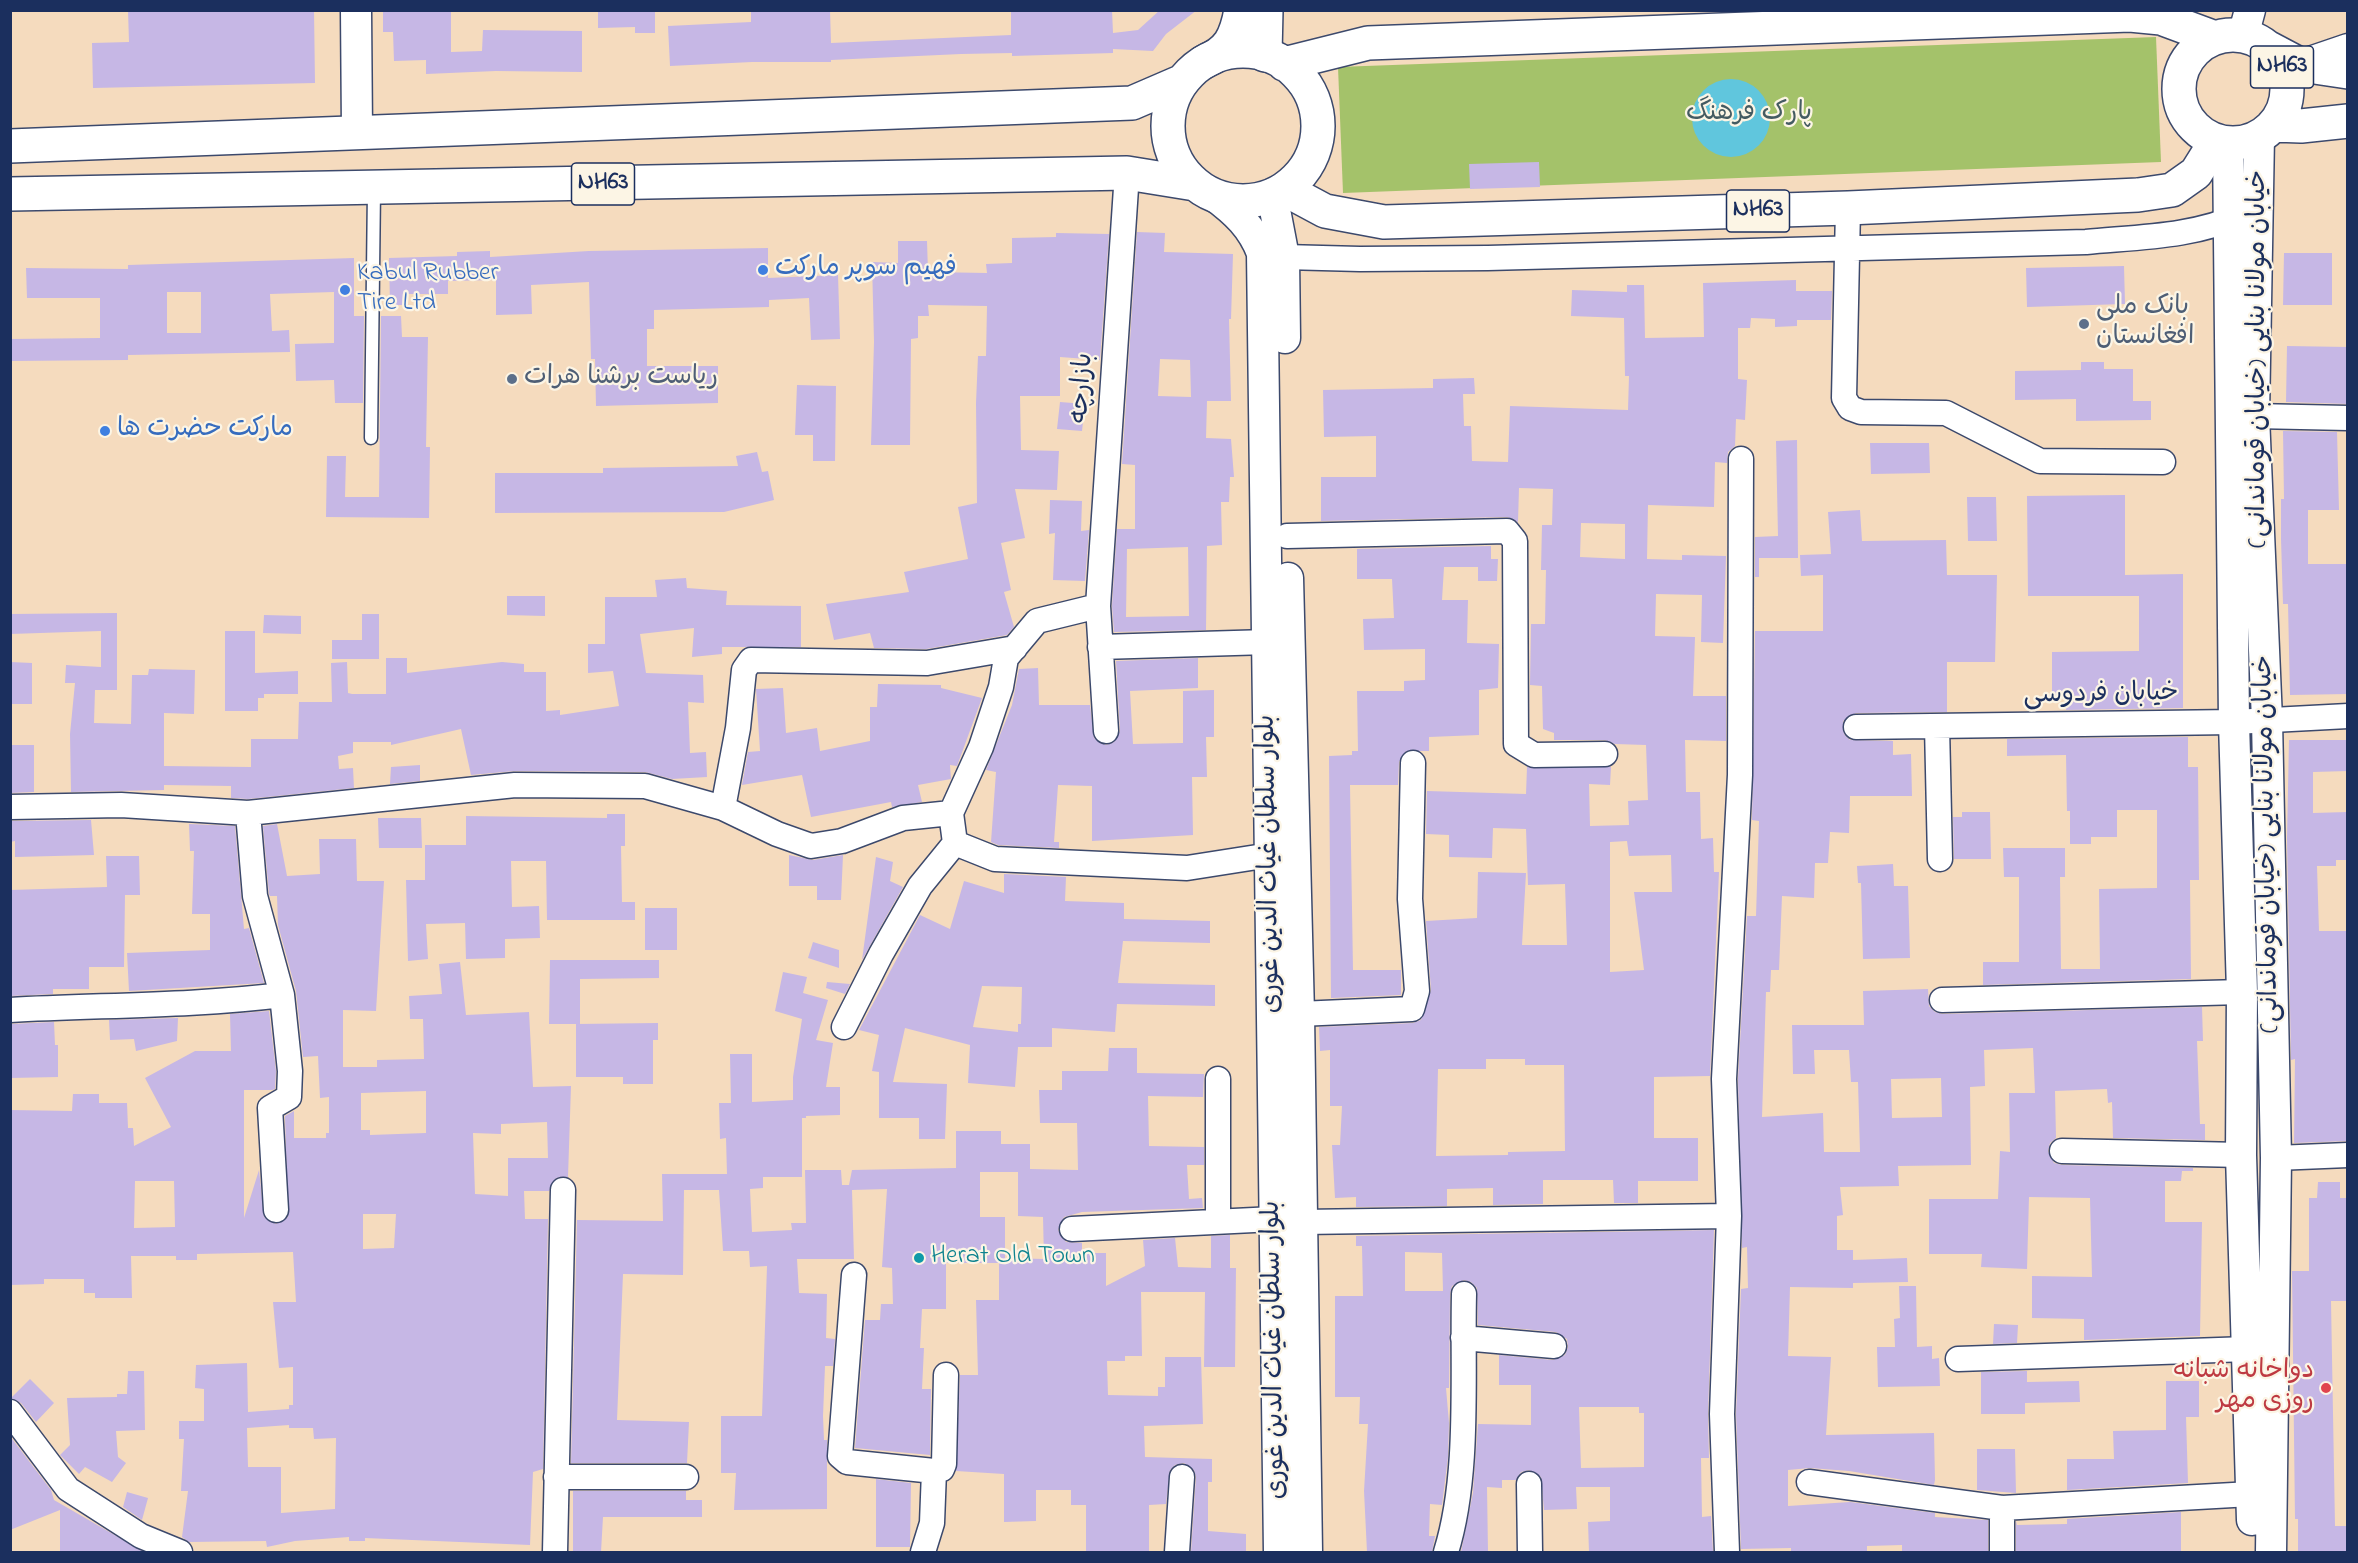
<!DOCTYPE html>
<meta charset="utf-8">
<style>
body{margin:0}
#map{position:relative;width:2358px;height:1563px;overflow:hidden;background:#f5dbbe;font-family:"Indie Flower",sans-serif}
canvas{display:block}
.frame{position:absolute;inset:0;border:12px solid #1b2f5e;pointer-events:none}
</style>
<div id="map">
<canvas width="2358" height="1563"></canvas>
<div class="frame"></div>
</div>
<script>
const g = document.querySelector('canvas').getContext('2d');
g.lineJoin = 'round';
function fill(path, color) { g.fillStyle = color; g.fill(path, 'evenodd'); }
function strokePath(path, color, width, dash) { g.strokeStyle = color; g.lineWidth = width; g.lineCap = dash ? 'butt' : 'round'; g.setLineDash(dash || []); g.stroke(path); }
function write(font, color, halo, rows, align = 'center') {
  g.font = font + ' "Indie Flower","Playpen Sans Arabic",sans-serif'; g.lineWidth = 4.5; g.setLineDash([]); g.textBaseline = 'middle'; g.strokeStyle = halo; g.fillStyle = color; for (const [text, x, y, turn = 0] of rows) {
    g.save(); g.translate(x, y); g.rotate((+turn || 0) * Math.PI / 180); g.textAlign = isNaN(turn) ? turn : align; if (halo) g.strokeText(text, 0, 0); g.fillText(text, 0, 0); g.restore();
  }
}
fill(new Path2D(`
 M2156 37 2161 162 1343 193 1338 67Z`), '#a4c26a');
fill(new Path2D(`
 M1692 118a39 39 0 1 1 78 0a39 39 0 1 1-78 0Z`), '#60c6dd');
fill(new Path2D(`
 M128 10H314L315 83 93 88 92 43 129 42Z
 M383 10H451V52L482 51 483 30 582 31V72L496 71 426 74V60L394 61 393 32H383Z
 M598 10H655V33H635V27L598 28Z
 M751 10H830L831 43 1011 35V10H1112L1113 33 1138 30 1160 10H1197L1166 34 1153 51 1113 49V53L1012 56V53L961 54 831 60V62H752L670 66 668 26 751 22Z
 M1539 162 1540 187 1470 189 1469 164Z
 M1137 232 1165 233 1164 252 1233 254 1231 319H1229L1231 401H1207L1206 438 1231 439 1234 477H1230L1229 502H1221L1222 545 1207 546 1206 630 1114 632 1112 606 1117 529H1135V465L1122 464ZM1160 359 1190 360 1191 397 1158 396ZM1188 547 1189 616 1126 617 1127 549Z
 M1056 233 1109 234 1100 360 1060 357V396H1020L1021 450 1059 451 1057 490 1015 489 1025 538 1001 543 1011 590 1004 592 1014 627 1007 635 926 649 874 648 870 633 834 640 826 604 909 592 904 572 968 559 958 507 977 503 976 403 978 356H986L987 306 928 305 929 316H918V338L911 339 910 445H871L874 342 872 262 898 263V241H927L928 272 987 273 986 264 1012 263V238L1056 237Z
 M768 248V278L838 275 840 339 811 340 809 298 769 300V307L654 310V329H647V366H718V403L596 406 595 359H591L589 282 531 285 532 314 496 315V280L448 281V294H408V305H390L389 258 457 256V252L490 251V257L589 251Z
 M2284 253H2332V305H2283Z
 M354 258V316H364L363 403H335L334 380 296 381 295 344 334 343V292L270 294 272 331 289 330 290 352 128 355V360L10 361V339L100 338V298H27L26 268 128 269V265ZM167 292H201V333H167Z
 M2124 266 2125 304 2027 307 2026 268Z
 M1796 280V291H1832L1831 320H1797V326L1775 327V319L1751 318 1750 328H1738V379L1747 380 1745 420 1736 419 1735 446 1728 452 1727 463 1715 462 1714 507 1648 505 1647 559 1682 560V555L1726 556 1723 643 1701 642 1702 595 1656 594 1655 636 1695 637 1693 696H1726V741L1685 740 1686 792H1700L1701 839 1713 838 1714 872H1719L1710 1076 1654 1077V1138H1698V1181H1638V1203H1614L1613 1180H1543V1204L1493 1205V1188L1447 1189V1206L1356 1207V1197L1335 1198 1332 1145H1340L1342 1106H1330V1050L1320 1051 1319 1027 1413 1023 1421 1020 1431 990 1426 921 1477 918 1478 872 1526 873 1522 945H1567L1565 884 1528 885 1526 829 1493 828 1492 858 1449 857V835L1426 834 1427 791 1526 794 1527 767H1611L1610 785 1589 784 1590 826 1629 825 1628 801 1648 800 1646 745 1615 744 1605 740H1554V733L1543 729 1542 686 1530 685 1531 624H1545L1546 570H1541L1542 525H1552L1553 489 1519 488 1518 522 1507 517 1321 521V477H1376V436L1324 437 1323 390 1433 388V379L1474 378 1475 394H1463L1464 426H1471L1472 461 1508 462 1510 406 1628 410 1629 376H1625L1624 318 1571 316 1572 290 1627 292V285H1644L1645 338 1704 337 1703 283ZM1581 523 1625 524V559L1580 557ZM1627 841 1629 856 1671 855 1672 892H1634L1644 970 1610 972V842ZM1486 1059H1525V1065H1564L1565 1151 1508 1152V1155L1436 1156 1438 1069H1486Z
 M381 316H401L402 337H428L426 447H430L429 518 326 517 327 456H346L345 497H379Z
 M2287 346 2348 347V404L2286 402Z
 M2081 362H2104V369H2133V401H2151V420L2076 421V399L2015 400V371L2081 370Z
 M797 385 836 386 835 461H813V435H795Z
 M1060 402 1085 404 1082 431 1057 429Z
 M2283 431 2337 432 2339 510H2308V564H2348V694L2290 695 2288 604H2283L2281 539V499H2284Z
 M1797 440 1798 558H1759V577H1755V537L1778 536 1776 441Z
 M1870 443H1929L1930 473 1871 474Z
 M757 452 762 472 768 471 774 500 724 512 495 513V473H603V468L738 466 736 456Z
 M2125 495V575L2183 574V708L2066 710V699H2052V652L2139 651V596H2028L2027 496Z
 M1967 497H1996L1997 541H1968Z
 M1050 500 1082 501 1081 531 1089 530 1085 581 1053 580 1055 533 1049 534Z
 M1860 510 1862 541 1946 540 1947 575H1997L1995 662H1947V712L1856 713 1843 721 1844 734 1850 740 1893 741V755L1911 754 1912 796H1850L1849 833 1830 832 1828 863H1815L1814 898 1782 896 1779 970H1771L1770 992H1766L1762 1117 1823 1113 1824 1152H1860L1858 1082H1851L1849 1050H1814L1815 1074H1793L1792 1025H1864L1863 991 1928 989 1929 1006 1935 1012 1942 1014 2202 1007 2203 1041H2197L2200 1124H2205V1140L2113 1138 2112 1102 2108 1103 2107 1089 2055 1091 2056 1138 2050 1143 2048 1151 2054 1163 2062 1165 2193 1168V1171H2182L2181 1181H2165V1222H2202L2200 1336 2084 1340V1319L2032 1318V1276L2092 1277 2090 1198 2029 1197 2027 1269 1981 1267 1982 1254H1929V1199H1998L2000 1151 2010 1152 2009 1093H2035L2033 1048 1984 1050 1985 1086 1970 1087 1971 1165 1898 1166 1899 1186 1840 1187 1843 1215 1837 1216V1250H1853V1260L1907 1258 1908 1282 1853 1283V1288L1790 1287 1788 1356 1831 1357 1826 1435 1934 1433 1935 1480 1934 1485 1849 1471 1810 1468 1788 1470V1506L1850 1502 1935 1513V1517L1988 1520V1552H1902V1545L1867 1546V1552H1791V1548L1741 1549 1736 1414 1741 1289 1748 1288 1747 1247 1742 1248 1738 1079 1747 916H1756L1759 821 1752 820 1755 631H1823V575L1801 576 1800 555 1831 554 1828 512ZM1941 1078 1942 1117 1892 1118 1891 1079Z
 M1491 546V559H1498L1497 581H1478V567H1444L1442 600H1468L1467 643 1499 644 1498 688 1479 690V735L1429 737V751H1406L1399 762 1398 785H1350L1353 970H1401V995L1331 998 1329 756 1352 755V751H1358L1357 691H1404V681L1425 680V649L1364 650 1363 619 1394 618 1392 579H1357V549Z
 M686 578 687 588 727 591 726 605 801 606V647H722V654L692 657 694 628 640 634 646 673 703 675 704 703 688 702 690 753 706 752 707 777 672 779 645 772 515 771 471 775 461 729 391 745V742H353V753L338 756 339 769 353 768 354 788 248 799 231 798V786L164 785V790L71 792 70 734 75 683H65L66 665 101 667V631L10 634V614L117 613V690H95L94 723 131 724 132 675H148L149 669 195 670 194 714 164 713V766L251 767V739H298L299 702H332L331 663 347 662 348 693 352 694H386V658H407V673L502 662 524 664V672H546V711L560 710V715L619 706 613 671 588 673V644H605V597H657L655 580Z
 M507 596H545V616L507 615Z
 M362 614H379V659H332V640H362Z
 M264 615 301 616V634L263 633Z
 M225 631H255V673L298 671V694H264V698H258V711H225Z
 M1198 658V688L1130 691 1133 744 1183 743V691L1214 690V737H1206L1207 777H1192L1193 835 1092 841V786L1058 785 1054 842H1059V848L998 845 991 842 996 772 986 770 1012 705 1019 669 1038 668 1039 705H1090L1094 738 1106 745 1114 742 1120 731 1116 661Z
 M10 662 32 663V704H10Z
 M878 684 941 685V688L982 698 957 766 950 765 951 779 918 785 922 802 892 807 891 802 811 817 802 775 742 785 748 752 760 751 756 689 783 688 786 733 817 728 820 751 870 741V707H877Z
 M2188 737V767H2198L2199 880H2190L2191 979 1983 985V962H2019V877H2004L2003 848H2065V877H2060L2061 969H2100L2099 889 2157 888V810H2117V837H2091V844H2070V811H2067L2066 755 2007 756V739Z
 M2289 740H2348V771L2313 772V813L2348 812V860H2336V866H2317L2319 931H2348V1141L2294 1143 2295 1059 2291 1060 2287 838Z
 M10 745H34V792L10 793Z
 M420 765V781L390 784 391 767Z
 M1962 812H1990L1991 859H1954L1953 817H1962Z
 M607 814H625V846H621L622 902H635V920H547L546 861H511L512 907 539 906 540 938 505 939V958L466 959 465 923 426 924 428 959 408 961 406 880H425V845H466V816L607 818Z
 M378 818H421L422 848H379Z
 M91 820 94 855 15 857V841L10 842V821Z
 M189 824 235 826 244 929 249 928 264 983 129 991 127 953 210 950V914H192L194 851H190Z
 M277 824 287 876 320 874 319 839H356L357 881H384L376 1011 343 1010V1067H377V1060L424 1059 423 1019H410L409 996 442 994 439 964 460 962 466 1015 529 1012 533 1087 571 1086 568 1177 556 1178 549 1191H524L525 1219H548L543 1469 533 1472 530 1545 365 1538V1541H349V1537L295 1541 267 1547 266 1541 189 1542 182 1537 188 1491H181L184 1439H179V1421H204V1389L195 1388 196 1365 247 1363 248 1412 289 1409V1405H293V1367L279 1368 273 1302H296L293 1252 197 1254V1260H176V1256H131L132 1298H95V1293H84V1279H44V1284L10 1285V1110L72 1111 73 1094H99V1103H127L128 1128H133L134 1146 171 1127 145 1078 195 1051H231L230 1014 269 1011 276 1071 275 1089 272 1090H244V1218L259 1170 264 1217 276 1224 288 1217 285 1116 294 1111V1138H326V1133H329V1097L320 1098 318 1056 303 1057 296 991 278 925 277 896H270L269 894 263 826ZM426 1091V1133L370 1135V1130H361V1093ZM547 1122 548 1158H508V1196L475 1194 473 1133 501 1134V1124ZM135 1181H174L175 1227 134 1228ZM363 1214H396L394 1248 363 1249ZM289 1425V1428H313L314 1439 336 1438 335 1509 281 1513V1467H248L247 1428Z
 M789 855 813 860 843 855 841 900H817V886H789Z
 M106 856H139L140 895H125L124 967H89V989H53V994L10 996V890L107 887Z
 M876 857 893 862 890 881 903 887 862 960Z
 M1893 864 1894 886H1908L1910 958 1863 959 1861 883H1858L1857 866Z
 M1004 874 1066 877 1065 901 1124 903V919L1210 921V943L1123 941 1118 983 1215 985V1006L1117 1004 1115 1032 1052 1028V1047H1018L1015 1087 968 1083 970 1045 905 1028 893 1082 947 1084 945 1139H919V1118H879V1072L872 1071 879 1035 859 1030 920 915 950 929 964 881 1004 893ZM982 986 1022 987 1021 1024H1018V1032L973 1027Z
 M645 908H677V950H645Z
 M813 942 839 950V968L808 958Z
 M550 960H659V978L580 979V1024H549Z
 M783 972 807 977 803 993 828 1000 816 1040 833 1043 826 1087H840V1115L806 1116V1118H802V1177H763V1188L750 1189 752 1232 792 1230 791 1223H806L805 1170H841L842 1185H849L852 1170 956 1168V1131H1001V1144H1030V1169L1078 1170 1077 1123H1040L1039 1090H1062V1071H1108L1109 1048H1137V1073L1204 1074 1203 1097 1148 1096 1149 1146 1204 1147V1165H1187L1189 1199 1202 1198 1203 1208 1082 1212 1064 1217 1058 1230 1066 1242 1082 1243V1253H1106V1286L1145 1266 1143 1240 1175 1238 1178 1267 1211 1268V1236L1230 1235V1268H1236L1235 1367H1204L1205 1292H1141L1142 1356H1125V1361H1107L1108 1395 1158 1396V1387H1165V1357H1201L1203 1424 1144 1426 1145 1457 1212 1459V1482H1208V1531L1246 1534V1552H1191L1196 1477 1194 1470 1184 1463 1175 1465 1170 1470 1166 1504 1149 1505V1552H1086V1505H1071V1490H1036V1521L1004 1522V1474L956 1471 960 1375H978L976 1300H999V1263H946V1309H922L920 1348H924L922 1389H931L930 1455 855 1448 865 1320H880L881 1304H893L892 1268 882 1267 887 1189 852 1190 854 1259H797L799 1293 827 1294 826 1338 835 1339 833 1366H825L823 1416 824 1440H827V1509L734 1510 736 1473H721V1416H762L767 1266 750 1267 749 1251H723L719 1190H684L683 1275 623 1274 617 1420 689 1422 687 1463H571L577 1220 663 1221 662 1174H727L726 1138 720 1139 719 1103H731L730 1054H752V1102L793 1100V1077L802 1019 775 1011ZM980 1172H1018V1216L1043 1217 1044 1259 1005 1258V1217H980Z
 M827 982 850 984 845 994 826 988Z
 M178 1018 177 1041 136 1051 134 1039 110 1040 109 1020Z
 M54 1022 55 1045H58V1077L10 1078V1024Z
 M658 1023V1040H653V1084H623V1077H576V1024Z
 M2318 1182H2340V1198H2347L2348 1301H2331L2335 1526H2348V1552H2298V1519H2295L2292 1271H2309V1198H2317Z
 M1714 1230 1708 1414 1709 1458H1701L1702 1517 1711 1516 1713 1552H1589L1588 1522 1610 1521V1487H1576L1577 1509 1544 1510 1541 1477 1529 1470 1521 1472 1516 1480H1502V1488L1487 1487 1488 1552H1461L1473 1493 1478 1424 1531 1425V1385H1499V1355L1553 1360 1565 1355 1568 1347 1567 1339 1556 1332 1478 1325 1477 1288 1471 1282 1464 1280 1452 1286 1450 1294 1449 1388H1446L1449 1423 1448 1457 1442 1505 1430 1504 1429 1536H1435L1432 1552H1367L1364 1491 1368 1424H1359L1360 1397H1335V1296H1363L1362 1246H1356V1236ZM1405 1252 1442 1253 1443 1291H1405ZM1579 1407H1639V1413H1644V1467L1581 1468Z
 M1899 1286H1916L1917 1347 1932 1346V1359L1939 1358 1940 1386 1878 1387 1877 1347H1895L1894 1319 1900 1318Z
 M1994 1324 2018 1325 2017 1343 1993 1344Z
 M128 1371H144L145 1430 116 1431 118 1457 126 1463 112 1482 85 1467 79 1474 60 1455 70 1445 67 1398 117 1397V1394H127Z
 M2027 1371V1382L2079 1381 2080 1402 2025 1403V1414H1981V1372Z
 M30 1379 54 1403 36 1422 21 1403 11 1398Z
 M2166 1381H2199V1417H2186L2188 1483 2067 1490V1459H2114L2113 1431 2166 1430Z
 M10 1436 51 1490 54 1500 144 1552H60V1510L10 1530Z
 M1977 1449H2015L2016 1493 1977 1490Z
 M876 1479 911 1483 910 1547H876Z
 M573 1491H686V1500H702V1517H603L601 1552H573Z
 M127 1492 148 1498 142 1520 123 1507Z
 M2181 1512V1552H2016V1521L2017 1525 2067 1524V1519Z`), '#c6b7e5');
const service = new Path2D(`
 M371 438 374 189`);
const minor = new Path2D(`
 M1848 208 1844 398 1850 408 1861 412 1946 413 2040 461 2163 462
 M1268 254 1284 257 1360 259 1488 258 2086 242C2138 237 2195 237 2243 214
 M2254 416 2348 418
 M1287 536 1507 531 1515 541 1516 744 1534 755 1605 754
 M1100 647 1268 642
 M1937 726 1940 859
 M1856 727 2234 722 2348 716
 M1106 731 1098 606 1127 173
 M10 807 121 805 248 813 515 785 645 786 723 808 777 834 811 846 842 841 903 818 951 813 981 747 1001 687 1006 658 1037 621 1098 606
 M723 808 738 728 744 670 751 660 927 663 1015 648
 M248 813 255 896 282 995 290 1071 289 1097 270 1108 276 1210
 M951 813 955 843 995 859 1187 868 1270 855
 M1942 1000 2242 992
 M10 1010C101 1005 193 1006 282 995
 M1299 1014 1412 1009 1417 991 1410 899 1413 763
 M844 1027 881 954 920 886 955 843
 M1218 1079V1221
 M2062 1151 2241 1155
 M2276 1158 2348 1155
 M1302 1222 1729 1216
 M1072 1229 1274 1219
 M854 1275 840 1456 847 1462 934 1471
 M1463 1338 1554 1346
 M1958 1359 2248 1349
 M10 1412 68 1489 141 1536 180 1552
 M556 1477H686
 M1809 1482 2002 1508 2251 1494
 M1529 1484 1530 1552
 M555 1552 563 1190
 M923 1552 932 1523 934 1471 942 1469 944 1464 946 1375
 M1177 1552 1182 1477
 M1446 1552C1470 1475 1462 1376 1464 1294
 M1727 1552 1722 1414 1729 1216 1724 1079 1740 775 1741 459
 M2002 1552V1508`);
const tertiary = new Path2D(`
 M356 10 357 132
 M2243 36 2250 10
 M2301 65 2348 49
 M2259 136 2254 416 2267 720 2276 1158 2271 1552
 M2228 143 2234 722 2242 992 2241 1155 2252 1520
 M1272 194 1284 257 1285 338
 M1213 195C1236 212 1252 227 1262 253L1279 1552
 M1288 578 1299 1014 1307 1552`);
const secondary = new Path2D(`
 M1265 55 1266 10
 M1204 62C1229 51 1236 38 1241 10`);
const trunk = new Path2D(`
 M2179 89a54 54 0 1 1 108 0a54 54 0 1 1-108 0Z
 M2267 47 2301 65 2348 72
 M1168 126a75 75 0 1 1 150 0a75 75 0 1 1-150 0Z
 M1284 64 1368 43 2130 15 2161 18 2215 38
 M2273 125 2301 126 2348 121
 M10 146 1132 103 1183 81
 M1284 189 1325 211 1384 222 1848 208 2138 195 2172 190 2196 173 2216 141
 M10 194 1127 173 1195 184`);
strokePath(service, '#3c496c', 15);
strokePath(minor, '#3c496c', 27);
strokePath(tertiary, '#3c496c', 33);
strokePath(secondary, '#3c496c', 36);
strokePath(trunk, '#3c496c', 36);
strokePath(service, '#fff', 12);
strokePath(minor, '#fff', 24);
strokePath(tertiary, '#fff', 30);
strokePath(secondary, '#fff', 33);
strokePath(trunk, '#fff', 33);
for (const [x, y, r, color] of [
 [763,270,6,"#3f7fe0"],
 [345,290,6,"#3f7fe0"],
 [2084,324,6,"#5c6f8a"],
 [512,379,6,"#5c6f8a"],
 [105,431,6,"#3f7fe0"],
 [919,1258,6,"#0f9aa8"],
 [2326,1388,6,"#e0444e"]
]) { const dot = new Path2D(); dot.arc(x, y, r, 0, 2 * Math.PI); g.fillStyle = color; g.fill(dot); strokePath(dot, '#fcf5e5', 2); }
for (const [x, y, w] of [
 [2282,67,63],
 [603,184,63],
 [1758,211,63]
]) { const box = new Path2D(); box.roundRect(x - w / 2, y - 21, w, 42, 4.5); g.fillStyle = '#fcf5e5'; g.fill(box); strokePath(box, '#1b2f5e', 1.5); }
write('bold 24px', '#1b2f5e', null, [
 ["NH63",2282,67],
 ["NH63",603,184],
 ["NH63",1758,211]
]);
write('26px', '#445b62', '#fcf5e5', [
 ["پارک فرهنگ",1749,115]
]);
write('26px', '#366cbe', '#fcf5e5', [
 ["فهیم سوپر مارکت",775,270],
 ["Kabul Rubber",357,275],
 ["Tire Ltd",357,305],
 ["مارکت حضرت ها",117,431]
], 'left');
write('26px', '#4e5e75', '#fcf5e5', [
 ["بانک ملی",2096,309],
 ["افغانستان",2096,339],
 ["ریاست برشنا هرات",524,379]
], 'left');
write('26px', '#1b2f5e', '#fcf5e5', [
 ["خیابان مولانا بنایی (خیابان قوماندانی)",2260,359,-90],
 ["بازارچه",1084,388,-86],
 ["خیابان فردوسی",2101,696,-1],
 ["خیابان مولانا بنایی (خیابان قوماندانی)",2269,844,-91],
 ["بلوار سلطان غیاث الدین غوری",1271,864,-91],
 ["بلوار سلطان غیاث الدین غوری",1276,1350,-91]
]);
write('26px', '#0d838f', '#fcf5e5', [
 ["Herat Old Town",931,1258]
], 'left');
write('26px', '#be3a42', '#fcf5e5', [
 ["دواخانه شبانه",2314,1373],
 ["روزی مهر",2314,1403]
], 'right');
</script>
